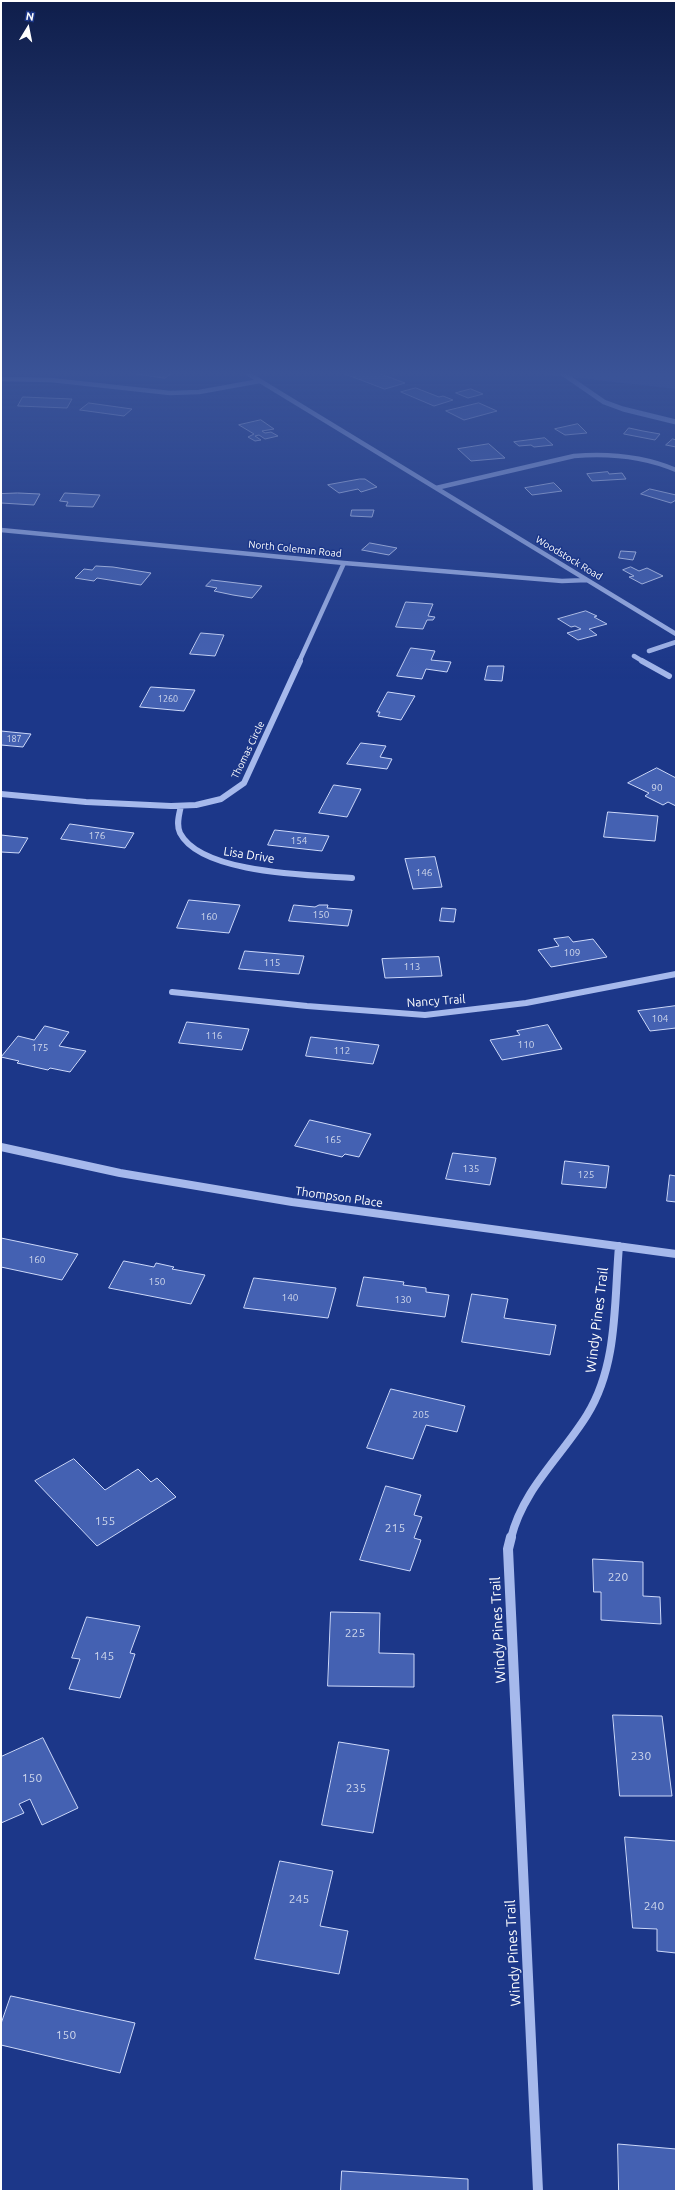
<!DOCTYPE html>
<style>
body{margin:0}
#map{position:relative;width:677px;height:2192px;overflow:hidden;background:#1c3789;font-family:Ubuntu,sans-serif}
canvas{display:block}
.frame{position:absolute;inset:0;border:2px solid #fff;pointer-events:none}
.north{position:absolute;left:8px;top:8px;width:40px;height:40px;-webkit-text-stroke:3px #1c3789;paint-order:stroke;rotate:10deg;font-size:11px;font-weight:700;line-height:16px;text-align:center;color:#fff}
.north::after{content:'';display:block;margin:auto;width:14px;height:18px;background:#fff;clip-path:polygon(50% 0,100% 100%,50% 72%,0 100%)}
</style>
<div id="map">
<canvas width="677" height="2192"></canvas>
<div class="frame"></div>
<div class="north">N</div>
</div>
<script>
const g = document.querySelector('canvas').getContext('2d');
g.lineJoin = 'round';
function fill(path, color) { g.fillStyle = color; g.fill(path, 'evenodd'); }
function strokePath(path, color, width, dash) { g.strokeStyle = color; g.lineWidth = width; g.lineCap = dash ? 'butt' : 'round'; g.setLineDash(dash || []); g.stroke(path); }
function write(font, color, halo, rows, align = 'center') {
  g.font = font + ' Ubuntu,sans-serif'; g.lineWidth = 3; g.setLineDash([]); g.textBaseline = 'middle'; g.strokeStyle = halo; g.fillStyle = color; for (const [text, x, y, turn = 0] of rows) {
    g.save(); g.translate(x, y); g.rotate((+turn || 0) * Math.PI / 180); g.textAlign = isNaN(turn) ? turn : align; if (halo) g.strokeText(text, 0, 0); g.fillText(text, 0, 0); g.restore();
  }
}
fill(new Path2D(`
 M535 373H676V389Z`), '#2f4fa7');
strokePath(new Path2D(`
 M562 373 604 402 623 409 676 422`), '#99b1ee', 5);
const building = new Path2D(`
 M131 373H172L165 378Z
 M343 373H378L405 383 385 389Z
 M416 388 439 397 443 396 453 400 434 406 401 392Z
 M471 389 483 394 468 398 456 393Z
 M23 397 72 399 67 408 18 406Z
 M89 403 132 409 124 416 80 410Z
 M479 403 497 411 464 420 446 411Z
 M261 420 274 429 262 431 265 433 271 432 278 436 265 439 259 435 255 436 261 440 255 441 248 437 254 434 239 425Z
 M578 424 587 433 565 435 555 429Z
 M629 428 643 431 660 434 655 440 624 434Z
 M545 438 553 445 534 447 531 445 519 446 514 442Z
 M673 439 676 440V447L666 445Z
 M489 444 505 458 471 461 458 449Z
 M608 472 609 474 622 473 626 479 592 481 587 474Z
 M360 479H365L377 487 361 492 358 489 339 493 328 485Z
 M554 483 562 491 532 495 525 488Z
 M650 489 676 495V500L671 503 641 494Z
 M18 493 40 494 34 505 1 503V494Z
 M65 493 100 495 93 507 66 506 68 502 60 501Z
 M352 510H374L372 517 351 516Z
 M370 543 397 548 389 555 362 550Z
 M621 551 636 552 633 560 619 558Z
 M96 566 113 567 151 573 141 585 97 578 94 581 75 578 84 569 92 570Z
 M631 567 639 571 647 568 663 576 642 584 629 577 634 576 623 570Z
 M212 580 262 586 252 598 233 595 214 591 217 588 206 586Z
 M406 602 433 604 428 616 435 617 433 620H427L423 629 396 627Z
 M586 611 597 616 594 617 607 624 589 629 597 635 578 640 567 633 581 629 575 626 571 627 558 619Z
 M201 633 224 635 215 656 190 654Z
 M411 648 435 651 431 660 451 662 447 672 426 669 422 679 397 676Z
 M488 666H504L502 681 485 680Z
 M151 687 195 690 184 711 140 707Z
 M388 692 415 696 401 720 378 716 380 712H377Z
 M1 731 31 734 23 747 1 745Z
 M361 743 386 746 380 757 392 759 387 769 347 764Z
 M657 768 676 778V806L668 802 663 805 645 796 649 793 628 783Z
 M334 785 361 789 347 817 319 813Z
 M608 812 658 816 655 841 604 837Z
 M70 824 134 833 125 848 61 839Z
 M275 830 329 836 322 851 268 845Z
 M1 835 28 838 19 853 1 852Z
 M435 857 442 887 413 889 405 859Z
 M189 900 240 905 229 933 177 928Z
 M294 905 315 907 319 905H328L327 908 352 910 348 926 289 921Z
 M442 908 456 909 454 922 440 921Z
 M569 937 573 942 593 939 607 957 551 967 538 950 559 946 554 939Z
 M245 951 304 956 299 974 239 969Z
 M439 957 442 976 385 978 382 959Z
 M676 1006V1028L650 1031 638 1011Z
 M187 1022 249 1029 242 1050 179 1043Z
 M548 1025 562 1049 502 1060 490 1040 520 1035 517 1031Z
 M45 1026 69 1032 59 1046 86 1051 70 1072 50 1068 48 1070 17 1063 19 1061 1 1057 18 1036 34 1040Z
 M311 1037 379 1045 373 1064 306 1056Z
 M310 1120 371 1134 359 1157 345 1154 342 1157 295 1146Z
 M453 1153 496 1158 490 1185 446 1179Z
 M565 1161 609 1166 606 1188 562 1184Z
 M670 1175 676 1176V1202L667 1201Z
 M1 1238 78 1254 62 1280 1 1267Z
 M124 1261 154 1267 156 1263 174 1267 172 1269 205 1275 191 1304 109 1288Z
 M364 1277 404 1282 403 1285 426 1288V1292L449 1295 445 1317 357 1306Z
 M254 1278 336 1288 328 1318 244 1308Z
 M472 1294 508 1299 504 1318 556 1325 550 1355 462 1342Z
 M391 1389 465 1406 457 1432 426 1425 413 1459 367 1448Z
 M74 1459 105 1490 138 1469 151 1482 157 1478 176 1497 97 1546 35 1481Z
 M386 1486 421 1495 414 1515 422 1517 414 1538 421 1540 410 1571 360 1560Z
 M593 1559 643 1562V1596L660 1597 661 1624 601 1620V1592H594Z
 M331 1612 380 1613 379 1653 414 1654V1687L328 1686Z
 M87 1617 140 1626 130 1653 135 1654 120 1698 69 1689 80 1659 72 1658Z
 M613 1715 662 1716 672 1796H620Z
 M43 1738 78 1808 42 1825 30 1799 19 1804 24 1813 1 1823V1757Z
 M339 1742 389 1750 373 1833 322 1825Z
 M625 1837 676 1841V1953L657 1951V1929L633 1928Z
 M280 1861 333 1871 320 1926 348 1931 339 1974 255 1959Z
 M11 1996 135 2023 120 2073 1 2045V2024Z
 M618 2144 676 2149V2191H619Z
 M342 2171 468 2179V2191H341Z`);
fill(building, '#4461b2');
strokePath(building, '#ccd8f9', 1);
strokePath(new Path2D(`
 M247 373 676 634
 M1 379 51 380 170 393 199 392 260 381
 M436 488 574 456C610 453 643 456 676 470
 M1 530 344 563 562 581 587 580
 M649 651 676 642
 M634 656 644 662
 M299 662 344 563`), '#a6b9ec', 4.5);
strokePath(new Path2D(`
 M642 661 669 676
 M1 794 86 802 171 806 196 805 221 799 244 783 300 661
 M181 806C179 814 176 825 180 833 201 874 311 875 352 878
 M172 992 307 1006 425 1015 526 1003 676 974`), '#a6b9ec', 6);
strokePath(new Path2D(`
 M1 1147 120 1173 292 1202 676 1254
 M511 1538C523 1489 561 1457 587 1415 618 1365 614 1303 619 1246`), '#a6b9ec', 8);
strokePath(new Path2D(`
 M511 1537 508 1549 538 2191`), '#a6b9ec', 10);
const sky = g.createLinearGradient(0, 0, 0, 680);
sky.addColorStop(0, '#0f1e4b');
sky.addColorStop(0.55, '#3a5397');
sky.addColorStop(1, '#3a539700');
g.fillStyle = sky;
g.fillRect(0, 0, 677, 680);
write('9px', '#d0d8ec', null, [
 ["1260",168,699],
 ["187",14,739]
]);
write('10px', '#fff', '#1c3789', [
 ["North Coleman Road",295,549,6],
 ["Woodstock Road",569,558,31],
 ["Thomas Circle",248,750,-64]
]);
write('10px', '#d0d8ec', null, [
 ["90",657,788],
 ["176",97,836],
 ["154",299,841],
 ["146",424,873],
 ["150",321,915],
 ["160",209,917],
 ["109",572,953],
 ["115",272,963],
 ["113",412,967],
 ["104",660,1019],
 ["116",214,1036],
 ["110",526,1045],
 ["175",40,1048],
 ["112",342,1051],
 ["165",333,1140],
 ["135",471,1169],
 ["125",586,1175],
 ["160",37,1260],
 ["150",157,1282],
 ["140",290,1298],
 ["130",403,1300],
 ["205",421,1415]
]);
write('12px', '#fff', '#1c3789', [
 ["Lisa Drive",249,855,9],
 ["Nancy Trail",436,1001,-4],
 ["Thompson Place",339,1197,8]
]);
write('12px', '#d0d8ec', null, [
 ["155",105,1521],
 ["215",395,1528],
 ["220",618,1577],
 ["225",355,1633],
 ["145",104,1656],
 ["230",641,1756],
 ["150",32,1778],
 ["235",356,1788],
 ["245",299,1899],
 ["240",654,1906],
 ["150",66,2035]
]);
write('14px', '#fff', '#1c3789', [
 ["Windy Pines Trail",597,1320,-83],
 ["Windy Pines Trail",498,1630,-93],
 ["Windy Pines Trail",513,1953,-93]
]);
</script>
